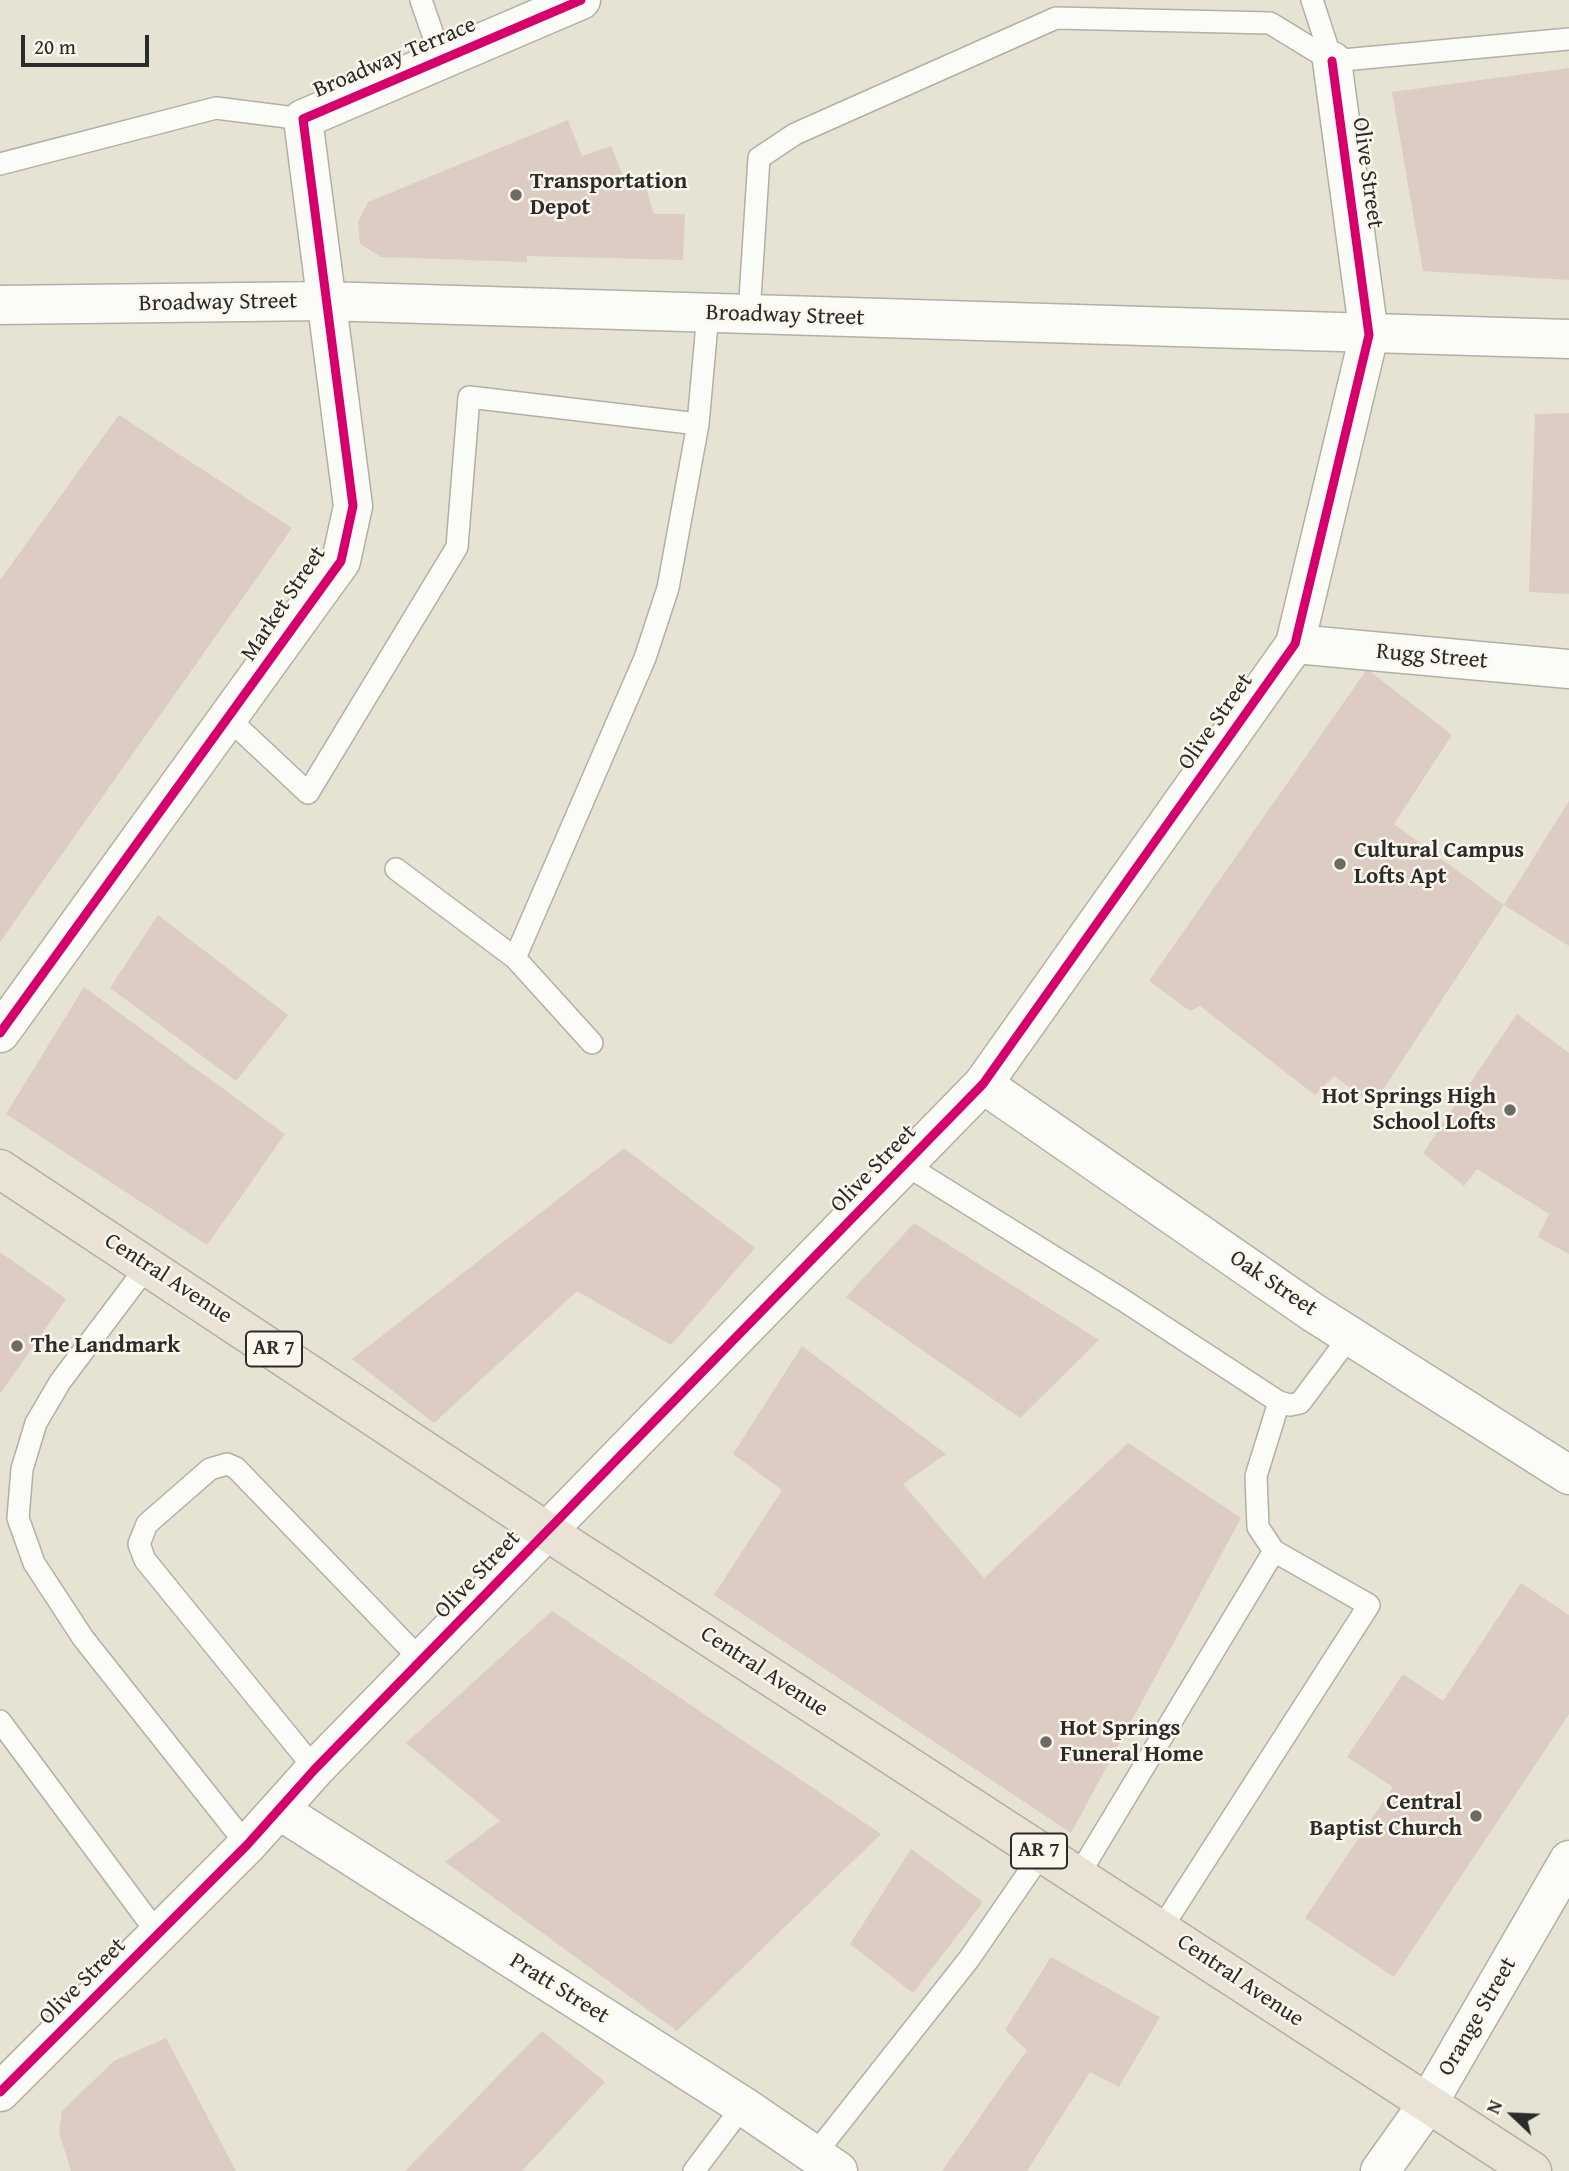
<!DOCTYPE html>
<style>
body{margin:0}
#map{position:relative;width:1569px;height:2171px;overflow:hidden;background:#e6e3d3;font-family:"Gentium Book Plus",serif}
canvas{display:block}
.north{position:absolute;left:1478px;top:2080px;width:70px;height:70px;-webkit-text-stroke:5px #fbf7ec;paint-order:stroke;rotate:293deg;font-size:19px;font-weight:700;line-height:28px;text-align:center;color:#2b2b2b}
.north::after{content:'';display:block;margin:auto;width:24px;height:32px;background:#2b2b2b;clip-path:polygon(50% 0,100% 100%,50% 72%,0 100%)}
.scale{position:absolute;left:21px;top:35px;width:128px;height:32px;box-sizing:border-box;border:4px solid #2b2b2b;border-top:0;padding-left:9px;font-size:21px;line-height:24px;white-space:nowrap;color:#2b2b2b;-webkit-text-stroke:5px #fbf7ec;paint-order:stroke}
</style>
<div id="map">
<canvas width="1569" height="2171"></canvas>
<div class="north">N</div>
<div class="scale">20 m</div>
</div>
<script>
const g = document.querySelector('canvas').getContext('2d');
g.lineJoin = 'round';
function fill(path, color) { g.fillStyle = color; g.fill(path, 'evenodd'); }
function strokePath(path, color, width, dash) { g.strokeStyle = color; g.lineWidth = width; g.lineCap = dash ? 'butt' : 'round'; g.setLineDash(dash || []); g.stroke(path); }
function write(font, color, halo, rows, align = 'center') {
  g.font = font + ' "Gentium Book Plus",serif'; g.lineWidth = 5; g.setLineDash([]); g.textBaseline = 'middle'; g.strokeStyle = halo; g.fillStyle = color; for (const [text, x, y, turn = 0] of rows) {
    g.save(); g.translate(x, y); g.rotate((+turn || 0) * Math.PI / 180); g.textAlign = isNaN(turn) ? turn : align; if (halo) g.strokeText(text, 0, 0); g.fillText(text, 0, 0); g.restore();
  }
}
fill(new Path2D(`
 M1569 68V280L1423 271 1392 92Z
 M568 120 582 156 611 146 628 188 644 182 654 214H685L683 260 527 256V262L381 257 360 244 358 222 368 202Z
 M1569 413V594L1529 592 1535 414Z
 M119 415 292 528 0 942V580Z
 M1367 669 1452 735 1394 824 1504 905 1373 1105 1334 1076 1315 1095 1200 1006 1190 1011 1149 981Z
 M1569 801V946L1504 905Z
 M158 915 288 1015 236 1081 110 988Z
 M84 987 285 1134 207 1245 6 1114Z
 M1517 1014 1569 1053V1254L1538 1237 1549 1214 1477 1169 1464 1186 1423 1153Z
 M624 1148 755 1248 671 1345 577 1291 434 1423 352 1359Z
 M914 1223 1099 1340 1020 1418 846 1297Z
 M0 1252 66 1299 0 1394Z
 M802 1346 946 1454 903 1484 984 1578 1128 1443 1241 1518 1071 1833 714 1595 782 1490 733 1454Z
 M1521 1583 1569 1615V1714L1394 1977 1305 1918 1393 1787 1347 1757 1403 1674 1443 1701Z
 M552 1611 881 1834 677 2031 445 1862 500 1821 406 1743Z
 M911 1849 983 1902 913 1993 850 1944Z
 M1051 1957 1160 2017 1119 2087 1090 2072 1027 2171H942L1027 2050 1005 2030Z
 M542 2031 605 2082 522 2171H405Z
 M166 2038 236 2171H71L59 2132 62 2111 114 2061Z`), '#ddccc3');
const lane = new Path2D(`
 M421 0 441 58
 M1312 0 1332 61 1569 39
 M0 164 216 108 303 119
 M749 315 759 158 795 134 1056 18 1270 23 1332 61
 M228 718 308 793 457 547 469 397 698 424 708 313
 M396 869 515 958 645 658 668 588 698 424
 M515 958 592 1043
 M906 1165 1123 1300 1279 1402 1290 1405 1300 1403 1350 1336
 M148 1265 60 1382 36 1423 22 1469 18 1518 34 1563 83 1638 247 1845
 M0 1721 158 1934
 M315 1769 145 1560 139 1544 147 1524 210 1469 227 1464 236 1468 422 1661
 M1078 1876 1274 1551
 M1161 1929 1369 1605 1274 1551 1258 1527 1256 1476 1279 1402
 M815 2154 969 1959 1042 1853
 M694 2171 743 2106`);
const street = new Path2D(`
 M0 305 325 301 1569 339
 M1295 644 1569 669
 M0 1033 341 561 353 506 303 119 581 0
 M983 1084 1314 1313 1569 1475
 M279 1810 743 2106 838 2171
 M0 2092 247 1845 315 1769 983 1084 1295 644 1369 335 1332 61
 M1380 2171 1427 2105 1569 1860`);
const primary = new Path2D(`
 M0 1169 546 1531 1532 2171`);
strokePath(lane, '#b1b0a6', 24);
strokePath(street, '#b1b0a6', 41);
strokePath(primary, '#b1b0a6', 41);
strokePath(lane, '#fbfbf8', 21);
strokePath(street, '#fbfbf8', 38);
strokePath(primary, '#e9e2d5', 38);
strokePath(new Path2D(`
 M0 1033 341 561 353 506 303 119 581 0
 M0 2092 247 1845 315 1769 983 1084 1295 644 1369 335 1332 61`), '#d6006c', 9);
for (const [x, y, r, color] of [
 [516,195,7,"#6c6b66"],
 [1340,864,7,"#6c6b66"],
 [1510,1110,7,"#6c6b66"],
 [17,1346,7,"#6c6b66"],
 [1046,1742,7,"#6c6b66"],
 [1476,1816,7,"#6c6b66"]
]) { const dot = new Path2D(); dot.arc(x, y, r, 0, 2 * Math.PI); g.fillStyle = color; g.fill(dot); strokePath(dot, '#fbf7ec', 2.5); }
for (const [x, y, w] of [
 [274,1349,56],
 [1039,1851,56]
]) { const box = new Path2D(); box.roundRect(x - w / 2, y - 17.5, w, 35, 5); g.fillStyle = '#fbf7ec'; g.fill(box); strokePath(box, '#2b2b2b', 2); }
write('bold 21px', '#2b2b2b', null, [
 ["AR 7",274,1349],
 ["AR 7",1039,1851]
]);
write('23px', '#2b2b2b', '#fbf7ec', [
 ["Broadway Terrace",395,58,-23],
 ["Olive Street",1367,173,82],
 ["Broadway Street",218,303,-1],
 ["Broadway Street",785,316,2],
 ["Market Street",284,604,-56],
 ["Rugg Street",1432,657,5],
 ["Olive Street",1216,722,-55],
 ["Olive Street",874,1169,-46],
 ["Central Avenue",168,1279,33],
 ["Oak Street",1273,1284,34],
 ["Olive Street",478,1575,-46],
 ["Central Avenue",764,1672,33],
 ["Central Avenue",1240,1981,34],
 ["Olive Street",83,1982,-45],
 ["Pratt Street",559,1989,32],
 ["Orange Street",1478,2017,-60]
]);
write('bold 23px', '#2b2b2b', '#fbf7ec', [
 ["Transportation",530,182],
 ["Depot",530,208],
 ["Cultural Campus",1354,851],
 ["Lofts Apt",1354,877],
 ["Hot Springs High",1496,1097,"right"],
 ["School Lofts",1496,1123,"right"],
 ["The Landmark",31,1346],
 ["Hot Springs",1060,1729],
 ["Funeral Home",1060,1755],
 ["Central",1462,1803,"right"],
 ["Baptist Church",1462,1829,"right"]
], 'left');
</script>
